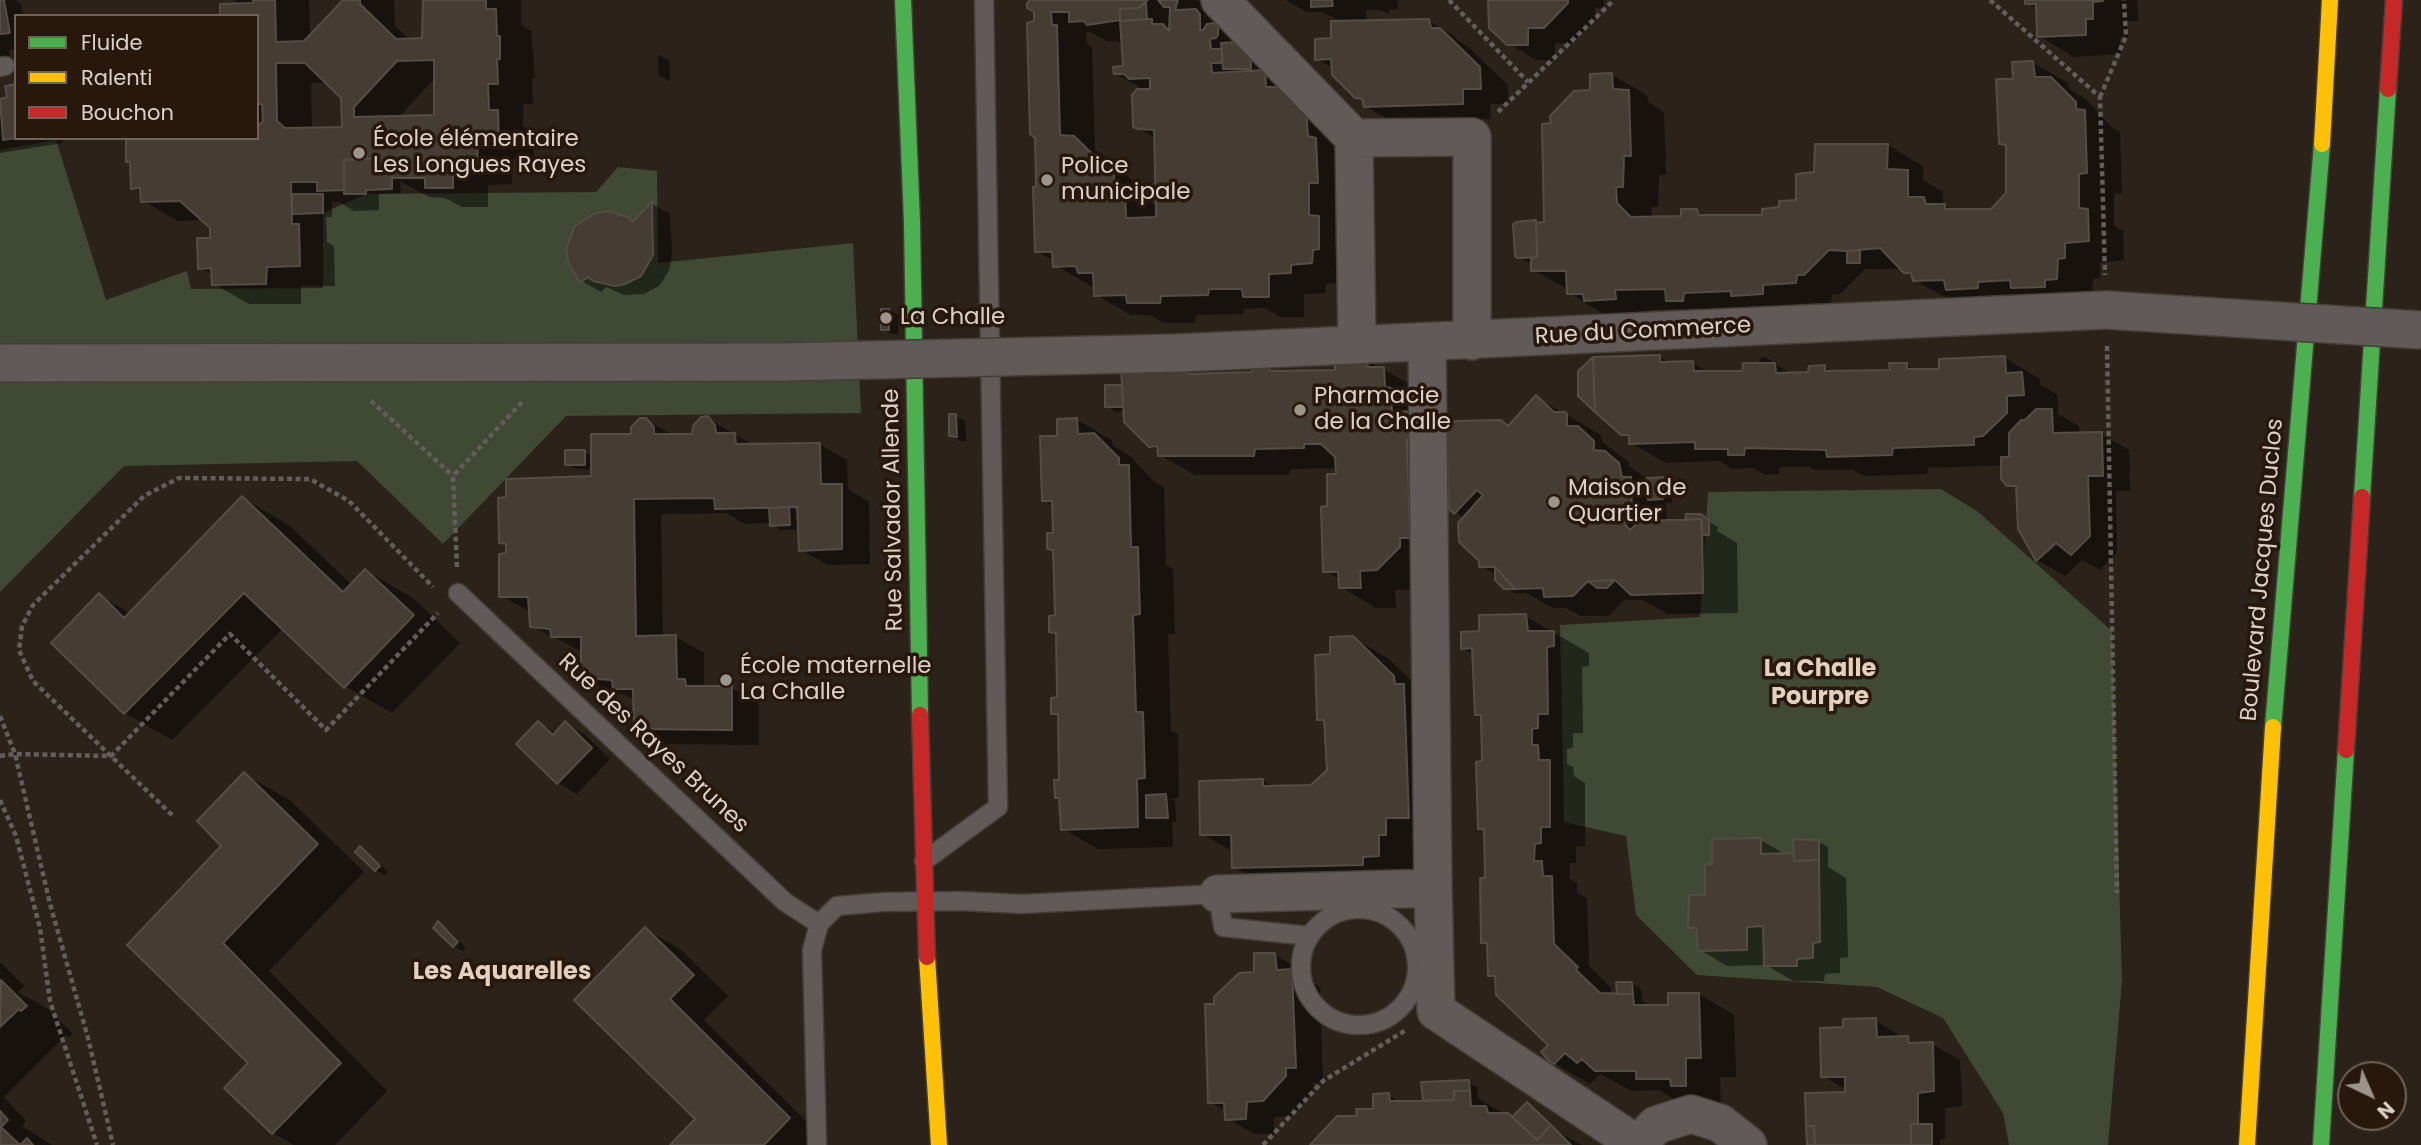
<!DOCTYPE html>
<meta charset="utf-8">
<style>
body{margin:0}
#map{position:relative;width:2421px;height:1145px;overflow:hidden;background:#2b221a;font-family:Poppins,sans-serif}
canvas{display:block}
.legend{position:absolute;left:14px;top:14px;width:245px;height:126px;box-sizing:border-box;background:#27180b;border:2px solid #6f6257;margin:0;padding:9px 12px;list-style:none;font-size:21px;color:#dbd1c8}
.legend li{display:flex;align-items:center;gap:14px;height:35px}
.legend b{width:35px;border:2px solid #6f6257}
.north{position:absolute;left:2337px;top:1061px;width:70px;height:70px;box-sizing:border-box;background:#27180b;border:2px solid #6f6257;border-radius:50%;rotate:136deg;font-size:19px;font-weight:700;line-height:28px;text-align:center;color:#dbd1c8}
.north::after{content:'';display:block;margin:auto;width:24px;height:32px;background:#9d948b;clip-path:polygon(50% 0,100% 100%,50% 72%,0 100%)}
</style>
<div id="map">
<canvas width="2421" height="1145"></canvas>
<ul class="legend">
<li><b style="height:9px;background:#4caf50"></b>Fluide</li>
<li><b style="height:9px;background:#ffc107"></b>Ralenti</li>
<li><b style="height:9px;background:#c62828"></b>Bouchon</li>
</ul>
<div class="north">N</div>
</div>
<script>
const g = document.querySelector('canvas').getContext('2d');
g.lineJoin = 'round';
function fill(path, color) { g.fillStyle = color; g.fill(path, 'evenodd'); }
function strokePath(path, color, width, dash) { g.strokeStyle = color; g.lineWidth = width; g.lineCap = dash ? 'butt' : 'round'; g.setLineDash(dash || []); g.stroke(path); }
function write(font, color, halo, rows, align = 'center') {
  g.font = font + ' Poppins,sans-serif'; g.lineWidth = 7; g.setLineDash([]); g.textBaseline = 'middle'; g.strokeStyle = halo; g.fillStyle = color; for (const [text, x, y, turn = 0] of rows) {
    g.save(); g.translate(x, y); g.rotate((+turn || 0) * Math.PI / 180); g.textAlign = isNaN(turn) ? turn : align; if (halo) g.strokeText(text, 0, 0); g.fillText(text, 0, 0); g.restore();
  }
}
fill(new Path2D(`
 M56 140 106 300 187 271 191 289 323 288V213L366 194 596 192 618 167 657 171 658 263 853 243 861 413 566 416 443 544 357 461 124 466 0 592V150Z
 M1941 489 1977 511 2112 631 2122 981 2108 1145H2009L2003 1113 1943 1018 1877 987 1697 975 1636 915 1626 836 1564 822 1560 625 1700 617 1708 492Z`), '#3f4933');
fill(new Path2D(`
 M0 0H14L21 4 23 16H16V49L9 50 10 57 0 58Z
 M234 0H309L310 37 346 0H394L395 26 410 40H424V0H521V25L531 31 535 78 532 79 533 104H523V126L533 132 534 158 513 159 512 184 488 185V207H462L445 198 429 197 400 181 401 193 379 194V210L354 211 339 202H332V217H326L327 242 334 246 335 286H301V304H249L214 284 213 275 200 268 212 239V228L204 220 178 221 142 200V193L132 188 257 138 262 125 257 122V16ZM436 77V117L398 118ZM311 83H328L343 97V129L312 130Z
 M1032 0H1197L1214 13 1212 20 1259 48 1260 72H1265L1341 132 1347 283 1326 284V293L1304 294V317H1280L1265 308 1244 309 1243 314 1196 315 1195 323H1164L1150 315H1131L1096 295 1095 286H1091L1055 265V261L1036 251V22ZM1086 32H1090L1107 41H1117L1123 44 1125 68 1115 73 1146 91 1135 126 1155 138 1157 206 1150 202 1149 197 1110 159 1095 150 1092 47 1087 44Z
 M1286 0H1397L1398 9 1389 10V14L1379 10H1366L1367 22 1429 21 1456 37 1457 40 1467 46 1508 85V104H1490L1491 119 1393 122 1365 106V102L1356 97 1333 68 1317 59 1333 39 1341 22 1323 12H1307Z
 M1490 0H1604V7L1595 8V19L1572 43H1555V60H1536L1508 43Z
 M2027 0H2137L2138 21H2127L2128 38H2120L2121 54 2074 57 2039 36 2038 9 2027 3Z
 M658 55 669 60 670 81 659 76Z
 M2033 63 2068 83 2069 89 2087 100 2111 127 2120 132 2122 193 2114 194V226L2123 231 2124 260 2100 263V278L2093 279 2092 299 1950 300 1914 280 1913 276 1903 269H1865L1840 294 1832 295 1831 303 1798 304V313L1704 321 1684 309 1650 310 1651 318 1621 320 1610 314H1604L1569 293V290L1533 270V262H1528L1519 257 1535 222 1546 224 1553 125 1612 75 1647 95 1648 102 1664 112 1666 175H1659L1658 207H1651L1652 218 1683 217 1697 211 1707 217H1763L1798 202 1816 173 1888 145 1923 166V180L1943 192V205L1954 211H1991L2008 193V147L2001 143 2015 80Z
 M16 86V138H62L63 143 0 153V99H9Z
 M652 204 670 214 672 256 669 271 659 286 644 294 624 295 606 287 601 292 582 281Z
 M889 310 898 315V334H892L883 329Z
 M1660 357 1671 364 1693 363 1709 373 1744 372 1758 365 1761 357H1765L1791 374H1810L1825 367 1835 373 1891 372 1906 365 1917 371 1940 370 2005 358 2040 379V385L2057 394 2058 414 2079 426 2080 434H2101L2129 450 2130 491H2116L2117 552 2100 570 2082 560 2065 576 2037 560 2019 528 2018 489 2009 484 2003 465 1928 468 1927 474 1864 476 1853 470H1815L1809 467H1780L1779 474 1765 475 1754 468 1732 469 1720 461 1666 463 1631 443V438L1622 433ZM2062 535 2064 538 2047 553V549Z
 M1367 361 1419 389 1448 432 1500 421 1509 427 1537 398 1601 435 1602 442 1629 462V466L1648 480 1662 479 1671 484 1672 503H1666L1667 522 1692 521 1700 516 1718 527 1717 531 1737 543 1738 613 1668 614 1643 600H1624L1609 616H1581L1566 608H1553L1526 593H1515L1505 587 1497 575 1481 566 1465 518 1455 512 1449 456 1409 432 1446 458 1413 590H1395L1396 608H1376L1341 587V580L1325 571 1329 508 1337 468 1290 469 1289 475H1195L1160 455 1159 451 1150 445 1125 411 1116 412 1107 406 1124 387 1187 368 1201 375 1253 374 1269 368 1278 373 1336 371Z
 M956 416 965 421 966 441H960L951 435Z
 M707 418 753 445 819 444 847 460 848 489 869 502 870 564 828 565 801 550 800 529 780 530 771 523 745 524 726 513 661 514 663 637H676L704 653V688H732L759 704V745L664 744 636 728 635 700 624 694 611 693 583 677V652L531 626V612L501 596 508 547 500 542 508 499 592 478V469H576L567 464 584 452 592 456 632 436 645 419 673 435H694Z
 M1077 420 1112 440 1113 446 1130 456 1154 482 1164 487 1166 565 1173 569 1175 634H1168L1171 731 1178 734 1179 798 1170 799 1175 801 1176 822H1172L1173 847 1098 849 1063 829 1061 800 1056 797 1061 781 1060 717 1053 713 1059 699 1057 635 1051 631 1057 617 1055 552 1048 549 1055 535 1054 506 1043 500 1058 437Z
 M243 498 290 526 352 585 366 571 413 598 460 643 392 713 345 686 283 628 172 740 125 713 54 643 100 596 131 614Z
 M1525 616 1589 653V666L1582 667 1583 733H1573V748L1567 749V764L1573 767 1574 776 1585 783V846L1576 847V863H1570L1569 879 1577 883V892L1587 898 1589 966 1612 989 1610 992 1614 995H1619L1632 984 1641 989 1642 1001 1652 1007H1669L1699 994 1734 1015 1736 1077H1720L1721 1105 1695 1098 1673 1099 1659 1090 1632 1091 1600 1074 1590 1084 1554 1063 1550 1045 1497 979 1490 975 1489 946 1483 942 1487 879 1486 832 1480 828 1484 763 1483 718 1476 714 1474 654 1462 648 1480 633Z
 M1353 638 1389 659 1429 698 1421 854H1413L1414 876 1270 887 1234 867 1233 852 1202 834 1263 781 1274 787 1311 786 1329 771 1326 723 1319 719 1332 656Z
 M539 723 557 734 566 724 584 734 610 759 577 794 558 783Z
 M244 774 291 801 364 872 269 971 387 1091 335 1145H294L273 1133 251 1063 130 945 224 846Z
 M1760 840 1787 855 1796 856 1819 842 1828 847V867L1846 878 1848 957 1840 958V973L1825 974 1824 981H1793L1766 965 1727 966 1700 950 1698 932 1690 927 1707 896 1714 865Z
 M361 849 369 854 388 872 385 875 376 870Z
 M439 923 448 929 466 948 463 951 454 946Z
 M646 929 681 950 728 996 704 1020 825 1140 819 1145H672L698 1119Z
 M1275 955 1303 971V977L1320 987 1323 1083H1313V1092L1291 1116 1274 1117V1134H1254L1227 1118 1226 1111 1210 1102 1216 1006 1256 974Z
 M0 962 24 986 18 992 48 1009 73 1034 69 1037 66 1035 4 1097 26 1121 22 1126 52 1145H0Z
 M1875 1020 1903 1038 1919 1044H1932L1960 1060 1962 1106 1945 1108V1139H1940V1145H1809L1847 1094V1090L1823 1076 1845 1028Z
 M1468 1082 1477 1087 1478 1098 1505 1115 1514 1118 1527 1104 1536 1109 1560 1133 1582 1145H1312L1358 1117 1375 1110 1388 1095 1402 1103 1425 1102Z`), '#0007');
const building = new Path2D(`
 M0 0H4L10 33 0 34Z
 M253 0H275L276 42 304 41 343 0H360V4L396 39 422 38 423 0H486V9H496L497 36H500V59H497L498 84H488L489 110H498L499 138 478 140 477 165H453V188H425V178H392V169L377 158 344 160V190L317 191V182H291L292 224H299L300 266 267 267 266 284 212 285 211 268 198 269 197 238H210V228L180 201 141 202 140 188 131 189 130 162H126V140L129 138H257V127L263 121 262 104H257V16H220V4L253 3ZM434 60V115L354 117V107L397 61ZM276 63H305L341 98 342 127 285 128 277 121Z
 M1030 0H1148L1138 8 1120 9V20L1087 25 1084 21 1069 22V12H1051L1052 25H1057L1060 135 1074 136 1114 175 1115 185 1125 186 1126 218 1156 217 1154 130 1138 129 1133 127 1132 95 1137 89H1150V78L1129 79 1124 74H1114L1113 67 1123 66 1120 21 1152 19V24H1163L1169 31 1170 7H1164L1158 0H1178L1175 10 1196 9 1200 14V30H1203L1207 24 1215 23 1218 26V35L1216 38 1210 39 1211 49H1222V63H1211L1212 73 1265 70 1266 87H1281L1306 110 1308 136 1316 138 1318 183H1309V215L1319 216V249L1313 250 1312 263 1291 265V273L1269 274V297H1243L1242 289H1209L1208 295 1161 296 1160 303H1127L1126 295 1094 296 1093 273H1078L1076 266 1053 267 1052 252H1035L1033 187 1036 186 1035 138 1030 134 1027 23 1034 21V12L1027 8V3Z
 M1311 0H1332L1333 6 1311 7Z
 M1488 0H1568V3L1544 28H1528V45H1507L1489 28Z
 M2025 0H2103V1L2093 2V19H2086V35L2037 37 2036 4H2025Z
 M1146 3 1147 19 1120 21V9L1138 8Z
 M1429 19 1431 28H1440L1480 67 1481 89H1463V104L1364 107 1362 99 1355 98 1332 75 1331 59 1315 60V39L1331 38V21Z
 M1250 41 1251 69H1223L1221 43Z
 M2033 61 2035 77H2051L2076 102V109L2085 110 2087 173 2079 174V208L2088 209 2089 241 2065 243V258L2058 259 2057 279 2045 280V287L2011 288 2010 280 1978 282V288L1946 290 1944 280 1913 281 1911 273H1904L1880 248 1847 251 1829 250 1804 275H1797L1796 283 1763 285V294L1731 296V291L1684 293 1683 301H1666L1665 289 1615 290 1616 299 1584 301 1583 294H1567L1566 271H1531V258L1537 257 1536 223 1544 222 1542 124 1551 123 1550 116 1574 91 1590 90V74L1612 73 1613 89 1629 90 1631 156H1624L1623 187H1616L1617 203 1631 217 1681 216V209H1697L1699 215H1762V209L1779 207V201L1796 200V174L1814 172 1815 144H1888L1887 169 1908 170V197H1924L1926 204H1945V209H1991L2006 193V145L1999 144 1996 79H2013L2012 62Z
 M16 84V138L3 140 0 99 7 97 5 86Z
 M377 158 392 169V189L366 190V194H344V160Z
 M292 194H323V213L292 214Z
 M652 201 653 255 641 276 625 284 615 286 593 281 588 277 581 282 578 280 568 262 566 249 575 226 595 213 608 211 628 217 633 222Z
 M1536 220 1537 257 1517 258 1515 256 1513 224 1516 222Z
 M1860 250V263H1847V251Z
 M881 309H889V330H881Z
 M1660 355V362L1693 361 1694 371H1742L1743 363H1775L1776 373 1808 372 1809 366 1825 365V371L1890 370 1889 363H1907V369H1939V359L2005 356 2006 373 2022 372 2024 395 2007 396V413L1983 436 1974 437V445L1893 448 1892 455 1827 457 1826 450 1745 448 1744 455H1728V449H1695V442L1629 444V435H1621L1595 412 1593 357Z
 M1593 357 1595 412 1578 396V371Z
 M1367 360 1368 367H1384L1385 387 1391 388 1392 412 1415 411V438L1407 439 1410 538H1400V547L1377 570 1360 571 1361 588H1339L1338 572H1323L1321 507 1327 506V474H1336L1335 457 1321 444H1304V448L1255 449 1254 456H1158L1157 446 1149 447 1124 422 1121 368 1188 366 1189 374 1252 372 1253 366H1269L1270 371 1335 370V361Z
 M1105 385H1122L1123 407H1105Z
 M1536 395 1554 412H1565L1567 414V426H1578L1594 441V450L1605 451 1619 463 1622 477H1631L1632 513 1624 523 1630 530 1640 521 1701 519 1702 521 1703 593 1631 595 1615 580 1588 581 1573 596 1544 597 1543 588 1515 589 1495 567H1479V561L1459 542 1458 523 1483 495 1477 490 1454 514 1449 509 1446 428 1455 421 1501 420 1508 426Z
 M2036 409H2052L2053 433 2102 432 2103 476H2088L2090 536 2071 555 2056 543 2036 561 2018 529 2016 486H2007L2001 479V457H2009V433L2021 420H2025Z
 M949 414H956L957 437 949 436Z
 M708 416 715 425 716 433H735L736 444 820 443 821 484H842V549L799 551 797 507 715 509 714 498 634 499 636 636 676 635 677 679H685L686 686H732V730L634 729 633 689H613L612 680 581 678V637H551L550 629 530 627 528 597H499V554L506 553V544L499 543 498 498 506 497V479L591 476V434H631V427L640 418H646L654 427V434H692L693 426 701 417Z
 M1077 418 1078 434 1094 433 1119 458V465H1129L1131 547H1138L1140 614 1133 615 1136 712H1143L1145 778 1137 779 1138 827 1061 830 1059 798H1055L1054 780H1059L1058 714H1051V698L1057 697 1056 633 1049 632V616L1055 615 1053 550 1047 549V533H1053L1052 501H1042L1040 436H1057V419Z
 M565 450H585V465H565Z
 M1663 477V499L1648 500 1647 478Z
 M242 496 343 592 365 569 414 615 344 688 244 593 124 714 51 643 99 593 124 618Z
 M789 507 790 525 770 526 769 508Z
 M1686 514H1701L1709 520V535H1702L1701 519 1685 520Z
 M1495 567 1515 589H1504L1495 580Z
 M1615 580 1607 588H1597L1588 581Z
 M1526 614 1528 631H1554V646L1547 647 1548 714H1538V728L1532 729V745H1538L1539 760H1550V827H1541V843L1535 844 1534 861H1542L1543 876H1552L1554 944 1578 967 1576 970 1600 993 1633 994 1634 1005H1668V993H1699L1701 1058H1686V1086H1671L1670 1079H1636V1071H1595L1582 1059 1577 1063 1565 1053 1553 1065 1541 1052 1548 1045 1496 995 1495 976H1488L1487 943H1481L1480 878H1485L1484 829H1478L1476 762 1482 761 1481 715H1475L1472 648 1461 649V632L1479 631V615Z
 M1353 636 1394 676 1395 684H1404L1409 818H1386V835H1379V856L1363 857V865L1232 868 1231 835H1200L1199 781 1263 779V786L1311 785 1327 770 1324 720H1317L1315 655 1330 654V637Z
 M538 721 553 735 565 721 592 748 557 784 516 744Z
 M244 772 318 844 223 943 341 1063 272 1134 224 1088 248 1063 127 945 221 846 197 821Z
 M1166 794 1168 818H1146V795Z
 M1761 838V854L1793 853 1794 861 1819 860 1820 942 1813 943V958L1797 959V966H1764L1763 926 1747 927V950L1698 951 1696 928H1688L1689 895H1705V864H1712V839Z
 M1793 839 1819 840V860L1794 861Z
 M360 846 380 866 375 871 355 852Z
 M438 921 458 942 453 947 433 928Z
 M645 927 694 975 670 999 790 1118 764 1145H670L695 1119 574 1000Z
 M1254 953H1275L1277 970 1292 969 1296 1068H1286V1076L1263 1101 1247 1102 1246 1119 1225 1120 1224 1103H1208L1205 1004H1214V997L1239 973 1254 972Z
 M1 980 27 1006 21 1011 19 1009 0 1027Z
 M1616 982H1632L1633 994H1617Z
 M1876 1018 1877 1037 1908 1036 1909 1043 1933 1042 1934 1091 1918 1093V1124H1911V1145H1815L1814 1126H1806L1805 1093 1845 1092V1077H1821L1820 1028 1843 1027V1019Z
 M1469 1080 1470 1091H1454V1100L1423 1101 1421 1082Z
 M1454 1091H1470L1471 1106H1486L1488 1113H1508L1537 1140 1551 1125 1571 1145H1310L1337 1116H1357L1356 1109H1373V1094L1389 1093 1390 1101 1454 1100Z
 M1527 1102 1551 1125 1537 1140 1512 1117Z
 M0 1111 8 1120 1 1127 20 1145 27 1138 33 1145H0Z
 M1911 1124H1932V1145H1911Z
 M1806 1126H1814L1815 1145H1807Z`);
fill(building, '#453d34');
strokePath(building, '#544d46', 2);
const lane = new Path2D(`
 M0 67 5 66
 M458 593 785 902 819 924
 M924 861 998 807 984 0
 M1301 967a58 58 0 1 1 116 0a58 58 0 1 1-116 0Z
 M817 1145 812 950 819 924 837 906 884 902 961 901 1021 904 1218 894 1223 927 1309 936`);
const street = new Path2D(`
 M1220 0 1354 138
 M1427 342 1433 888 1436 1011 1638 1145 1656 1125 1691 1114 1720 1123 1748 1145
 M1357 344 1354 138 1472 137V341
 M1178 353 2106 310
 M0 363 784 362
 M1218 894 1433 888`);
const fast = new Path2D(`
 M903 0 912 222 920 715
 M2362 497 2388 89
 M2273 727 2322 144
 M2321 1145 2346 750`);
const slow = new Path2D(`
 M2322 144 2330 0
 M927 957 939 1145
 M2247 1145 2273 727`);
const jam = new Path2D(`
 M2388 89 2394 0
 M920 715 927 957
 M2346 750 2362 497`);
strokePath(lane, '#453e38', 21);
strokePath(street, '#453e38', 40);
strokePath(fast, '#453e38', 19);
strokePath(slow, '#453e38', 19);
strokePath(jam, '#453e38', 19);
strokePath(new Path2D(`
 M1449 0 1528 82
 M1990 0 2100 97 2105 275
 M2100 97 2126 36 2124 0
 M1498 112 1614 0
 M2107 346 2117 893
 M371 401 453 476
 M457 567 453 476 524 400
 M0 716 15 754 50 904 88 1038 113 1145
 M0 756 15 754 111 756 230 634 326 730 438 613
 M0 800 16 836 40 928 50 1001 97 1145
 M172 815 33 681 19 650 22 626 33 605 144 496 179 478 310 479 349 501 433 587
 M1263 1145 1323 1081 1406 1030`), '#635d5b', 4.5, [5, 3.5]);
strokePath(lane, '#615a58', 18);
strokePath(street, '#615a58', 37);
strokePath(fast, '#4caf50', 16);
strokePath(slow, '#ffc107', 16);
strokePath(jam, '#c62828', 16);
const streetBridge = new Path2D(`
 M2106 310 2421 330
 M784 362 1178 353`);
strokePath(streetBridge, '#453e38', 40, []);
strokePath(streetBridge, '#615a58', 37);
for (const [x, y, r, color] of [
 [359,153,7,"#9d948b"],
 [1047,180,7,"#9d948b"],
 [886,318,7,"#9d948b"],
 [1300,410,7,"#9d948b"],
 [1554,502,7,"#9d948b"],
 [726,680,7,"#9d948b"]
]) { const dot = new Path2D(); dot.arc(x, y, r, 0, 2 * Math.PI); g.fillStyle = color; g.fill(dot); strokePath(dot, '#27180b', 2.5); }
write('23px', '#dbd1c8', '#27180b', [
 ["École élémentaire",373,140],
 ["Les Longues Rayes",373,166],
 ["Police",1061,167],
 ["municipale",1061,193],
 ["La Challe",900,318],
 ["Pharmacie",1314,397],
 ["de la Challe",1314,423],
 ["Maison de",1568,489],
 ["Quartier",1568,515],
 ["École maternelle",740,667],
 ["La Challe",740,693]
], 'left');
write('23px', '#dbd1c8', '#27180b', [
 ["Rue du Commerce",1643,332,-3],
 ["Rue Salvador Allende",894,510,-91],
 ["Boulevard Jacques Duclos",2263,570,-85],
 ["Rue des Rayes Brunes",653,744,43]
]);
write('bold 24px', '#e4d0be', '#27180b', [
 ["La Challe",1820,670],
 ["Pourpre",1820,698],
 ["Les Aquarelles",502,973]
]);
</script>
